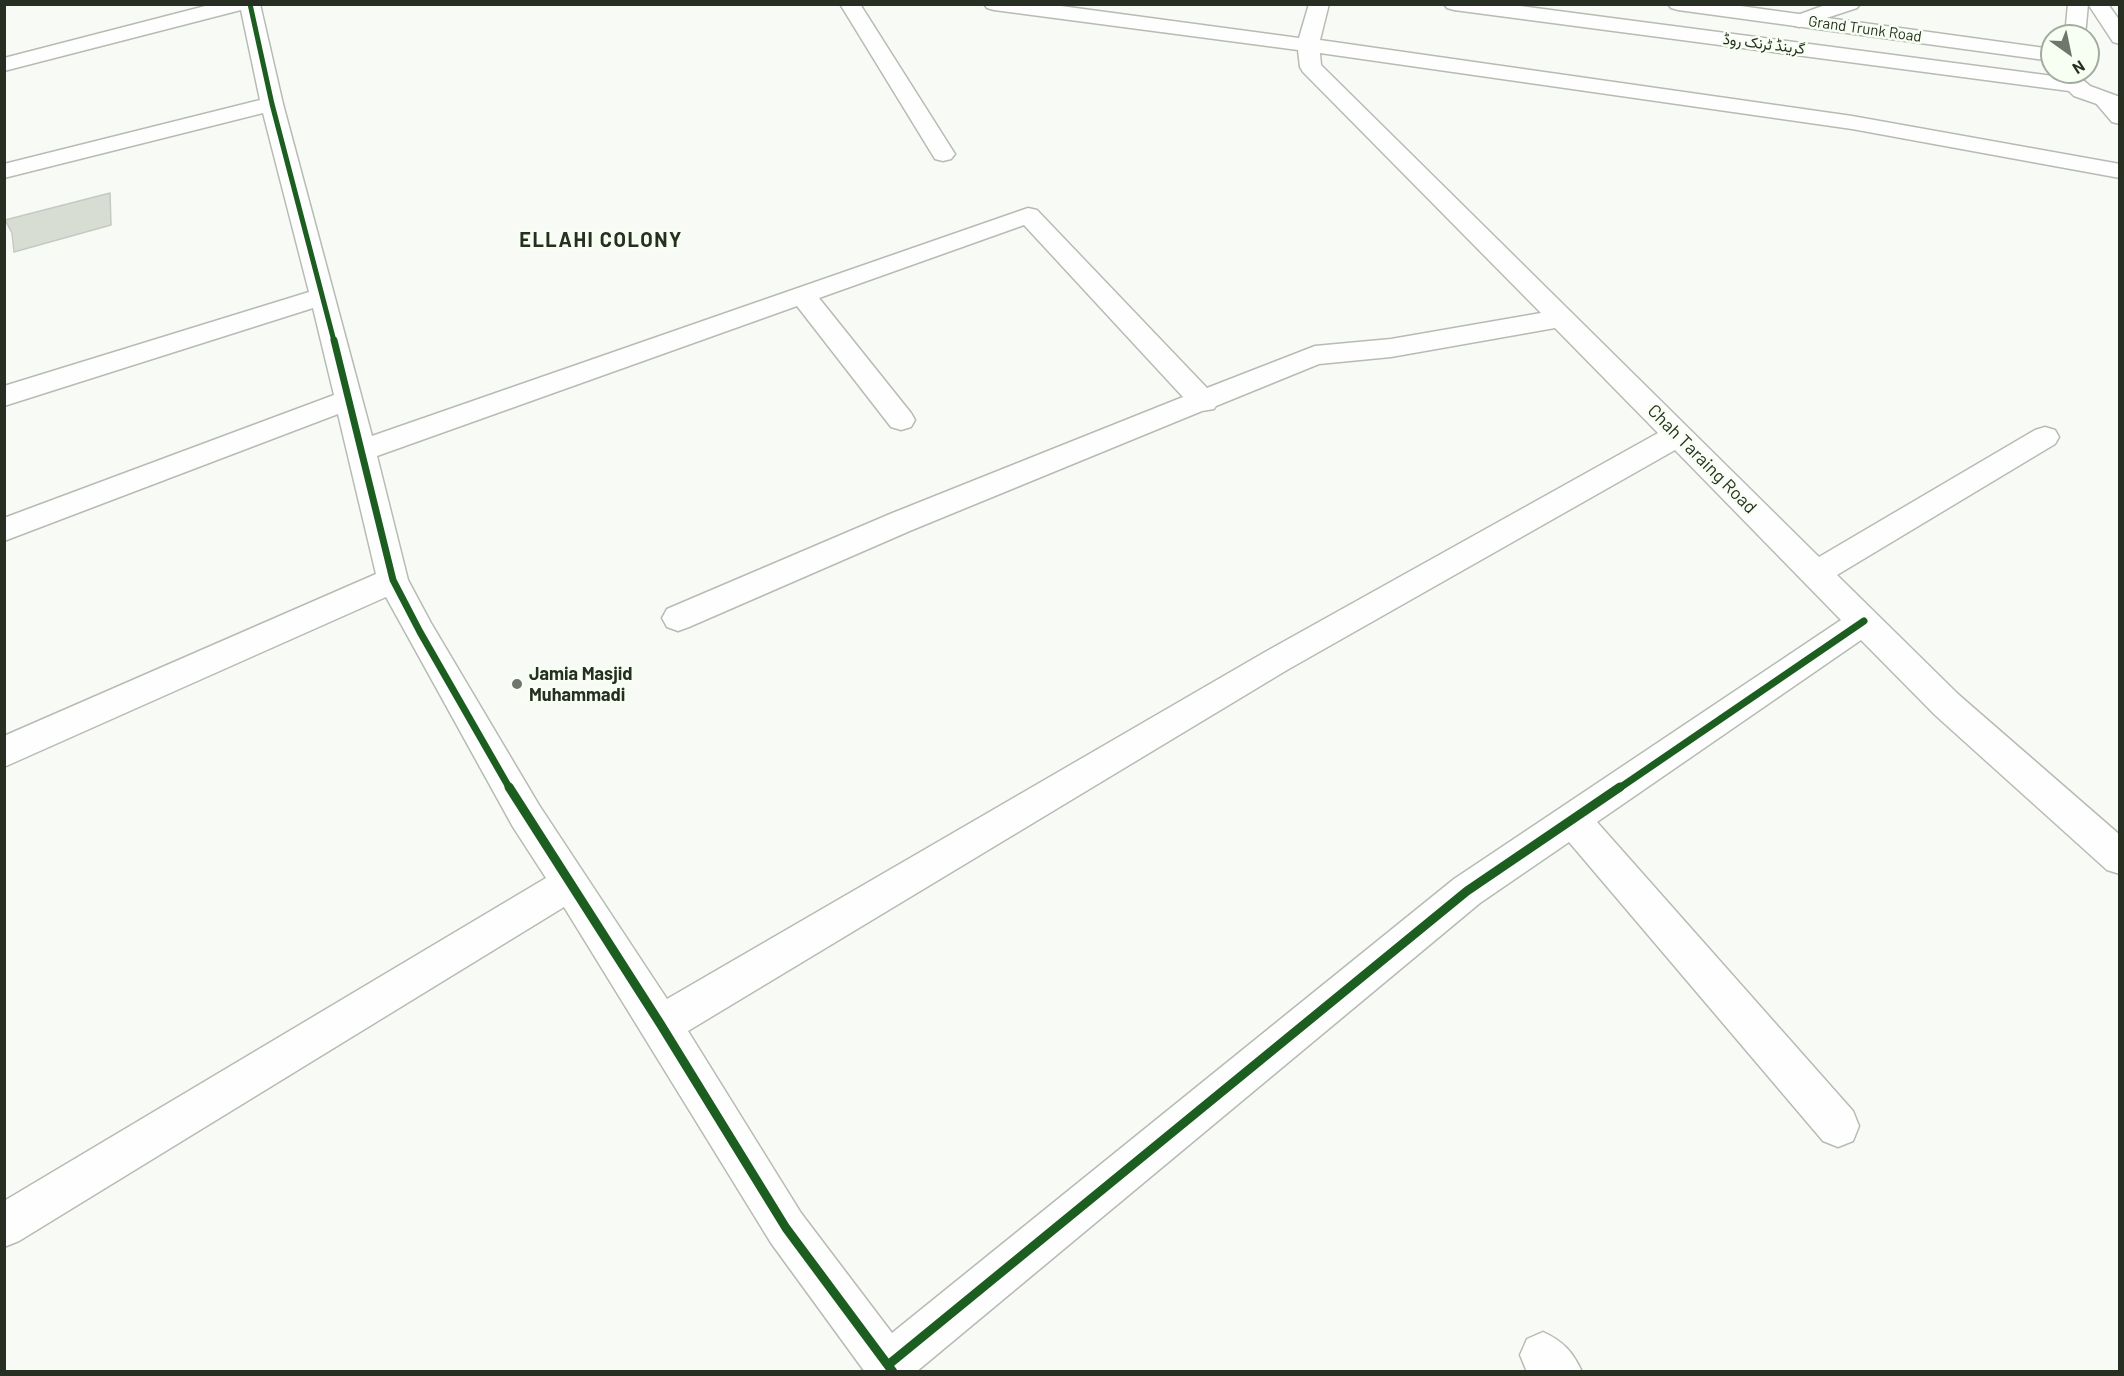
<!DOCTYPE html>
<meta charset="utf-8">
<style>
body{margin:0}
#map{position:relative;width:2124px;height:1376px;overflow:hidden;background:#f8fbf5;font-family:Barlow,sans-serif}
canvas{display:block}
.frame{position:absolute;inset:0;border:6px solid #272e22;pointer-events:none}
.north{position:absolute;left:2040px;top:24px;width:60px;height:60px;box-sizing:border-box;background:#f7fef2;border:2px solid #a4ab9f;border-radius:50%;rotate:147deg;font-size:16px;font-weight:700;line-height:24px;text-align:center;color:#272e22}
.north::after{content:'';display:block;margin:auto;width:21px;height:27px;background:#70766c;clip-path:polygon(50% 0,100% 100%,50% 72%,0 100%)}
</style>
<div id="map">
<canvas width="2124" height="1376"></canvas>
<div class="frame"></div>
<div class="north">N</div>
</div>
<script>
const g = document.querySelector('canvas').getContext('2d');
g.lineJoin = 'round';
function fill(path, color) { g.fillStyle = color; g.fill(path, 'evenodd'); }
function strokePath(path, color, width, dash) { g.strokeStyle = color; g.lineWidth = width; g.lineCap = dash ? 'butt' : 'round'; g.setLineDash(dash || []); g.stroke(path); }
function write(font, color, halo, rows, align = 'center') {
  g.font = font + ' Barlow,Vazirmatn,sans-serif'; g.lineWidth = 5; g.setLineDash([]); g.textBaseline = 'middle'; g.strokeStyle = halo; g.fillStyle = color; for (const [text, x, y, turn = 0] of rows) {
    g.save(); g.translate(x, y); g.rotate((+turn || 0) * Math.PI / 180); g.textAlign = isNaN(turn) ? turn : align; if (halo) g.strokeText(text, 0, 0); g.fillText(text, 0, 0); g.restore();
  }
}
const building = new Path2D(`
 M110 193 111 225 14 252 12 233 5 220Z`);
fill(building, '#d8ddd4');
strokePath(building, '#c5cac1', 1.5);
const minor = new Path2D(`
 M213 4H260L283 104 372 436 1028 208 1037 210 1207 388 1315 346 1391 339 1541 313 1303 72 1300 67 1298 50 994 10 987 8 984 4H1046L1299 38 1309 4H1329L1320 40 1852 116 2120 164V178L1852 129 1320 53 1321 65 1819 557 2035 430 2045 427 2055 430 2059 437 2055 444 1837 575 1959 695 2120 835V874L2107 870 1935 715 1861 640 1597 822 1853 1111 1859 1126 1853 1141 1838 1147 1823 1141 1569 842 1480 903 916 1372H865L771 1243 564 907 19 1241 4 1247V1201L546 878 513 827 386 597 4 767V736L376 574 338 414 4 541V518L334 395 313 308 4 406V386L309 292 263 113 4 178V164L260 100 241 10 4 71V58ZM1024 225 1183 397 890 514 667 609 662 618 667 627 678 631 689 627 912 530 1202 411 1214 409 1216 406 1319 364 1391 357 1555 328 1658 433 1265 652 667 999 539 805 431 623 408 580 377 456 797 306 891 427 901 430 911 427 915 420 911 413 819 298ZM1675 450 1841 620 1454 879 892 1333 801 1213 688 1031 1287 670Z
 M840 4H860L955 154 951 159 943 161 935 159Z
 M1828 4H1860L1857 8 1799 27 1792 25 1789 21 1792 17Z
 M2105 94 2113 96 2120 103V124L2112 122 2094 101 2097 96Z
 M1543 1332C1563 1341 1573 1352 1582 1372H1527L1520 1355 1527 1339Z`);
const major = new Path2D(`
 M1444 4H1505L2053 76 2050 72 2052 69V72H2074L2090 86 2120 97V112L2074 96 2069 91 1454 10 1447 8Z
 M1668 4H1726L2052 49V61L1678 10 1671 8Z
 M2068 4H2088L2085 36H2065Z
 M2088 4H2108L2120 21V44L2113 42Z`);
strokePath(minor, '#b7bbb3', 3);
strokePath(major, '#b7bbb3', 3);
fill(minor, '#fefefe');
fill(major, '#fefefe');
strokePath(new Path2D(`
 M250 4 272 104 334 341`), '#1b5e20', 5);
strokePath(new Path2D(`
 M334 340 393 580 420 632 510 789
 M1618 789 1864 621`), '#1b5e20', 7);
strokePath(new Path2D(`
 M509 787 661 1025 786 1228 893 1372
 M888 1365 1467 891 1620 787`), '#1b5e20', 9);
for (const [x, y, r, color] of [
 [517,684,6,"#70766c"]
]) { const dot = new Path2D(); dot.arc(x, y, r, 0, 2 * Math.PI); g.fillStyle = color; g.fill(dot); strokePath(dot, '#f7fef2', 2); }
write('15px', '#272e22', '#f7fef2', [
 ["Grand Trunk Road",1865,29,8],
 ["گرینڈ ٹرنک روڈ",1764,44,7]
]);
write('18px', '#272e22', '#f7fef2', [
 ["Chah Taraing Road",1702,459,45]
]);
write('bold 18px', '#272e22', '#f7fef2', [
 ["Jamia Masjid",529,674],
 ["Muhammadi",529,695]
], 'left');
g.letterSpacing = '1.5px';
write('bold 20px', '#272e22', '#f7fef2', [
 ["ELLAHI COLONY",601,240]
]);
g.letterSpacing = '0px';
</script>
